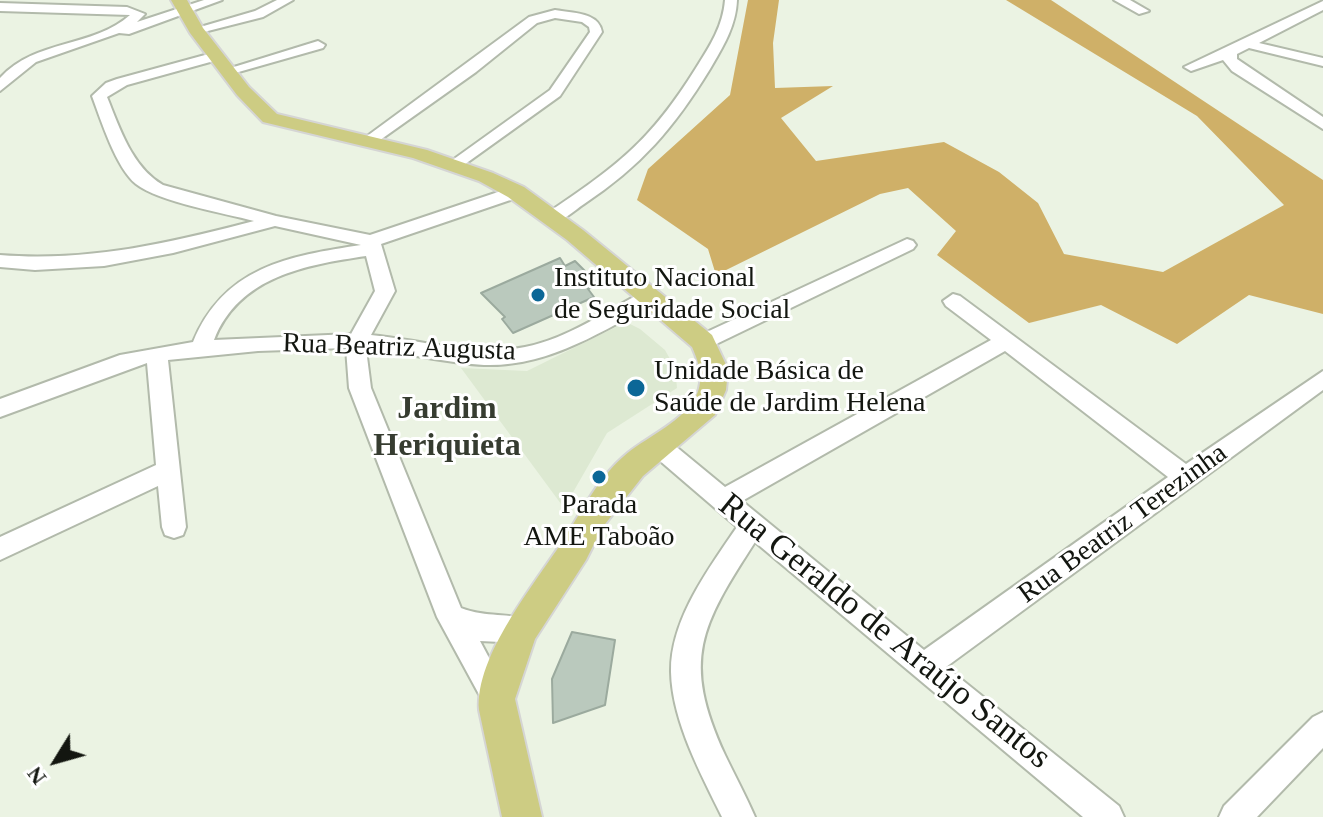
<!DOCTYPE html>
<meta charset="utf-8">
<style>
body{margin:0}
#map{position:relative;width:1323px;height:817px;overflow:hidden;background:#ebf3e3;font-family:"Times New Roman",serif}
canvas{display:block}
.north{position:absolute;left:16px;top:721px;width:80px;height:80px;-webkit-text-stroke:6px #fff;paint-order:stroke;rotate:233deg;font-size:22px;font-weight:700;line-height:32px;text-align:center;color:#131610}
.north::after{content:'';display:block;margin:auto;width:28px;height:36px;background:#131610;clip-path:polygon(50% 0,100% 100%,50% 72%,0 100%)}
</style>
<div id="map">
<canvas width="1323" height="817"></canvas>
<div class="north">N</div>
</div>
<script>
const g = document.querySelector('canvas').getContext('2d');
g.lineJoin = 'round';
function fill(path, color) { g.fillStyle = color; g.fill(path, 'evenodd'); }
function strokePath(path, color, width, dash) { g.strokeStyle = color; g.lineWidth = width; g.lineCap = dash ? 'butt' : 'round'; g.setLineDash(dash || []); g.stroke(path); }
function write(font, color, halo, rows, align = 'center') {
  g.font = font + ' "Times New Roman",serif'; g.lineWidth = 6; g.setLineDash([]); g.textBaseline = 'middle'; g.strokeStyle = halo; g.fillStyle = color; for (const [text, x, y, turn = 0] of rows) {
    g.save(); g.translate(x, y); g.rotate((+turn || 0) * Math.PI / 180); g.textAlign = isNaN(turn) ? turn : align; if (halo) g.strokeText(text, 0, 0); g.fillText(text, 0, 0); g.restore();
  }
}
fill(new Path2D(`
 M626 322 640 329 665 350 675 368 677 388 607 433 564 508 461 368 527 371Z`), '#dde9d2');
fill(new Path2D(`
 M748 0H779L773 43 775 88 833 86 781 118 816 161 944 142 999 172 1038 203 1064 254 1163 272 1284 205 1197 116 1006 0H1051L1323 180V314L1249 295 1177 344 1101 305 1029 323 937 255 956 231 908 188 880 194 716 275 708 249 637 200 648 169 730 95Z`), '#cfb068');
const building = new Path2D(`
 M560 258 565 266 575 261 598 284 588 289 594 297 513 333 502 319 505 317 481 293Z
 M572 632 615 640 605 705 553 723 552 679Z`);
fill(building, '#bac9bd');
strokePath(building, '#9baa9e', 2);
const minor = new Path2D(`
 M204 0H222L129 34 119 33 36 62 0 91V78C35 39 93 48 130 15L0 11V3L127 7 145 14 137 22Z
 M277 0H293L263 17 196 34 190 30 255 11Z
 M725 0H737C736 26 723 47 710 69 674 128 641 166 584 204 572 212 560 225 546 222L543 218 546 214C617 166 650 142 696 68 710 46 723 26 725 0Z
 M1114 0H1130L1149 11 1139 14Z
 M1323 1V10L1259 43 1323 58V66L1249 48 1237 54V59L1323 117V129L1232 71 1223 60 1191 71 1184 67Z
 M555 10C572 13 599 12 602 32L560 96 461 167 455 169 447 164 550 90 590 32 589 27 582 22 555 18 537 23 476 72 373 145H361L359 142 529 17Z
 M318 41 325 45 323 48 228 75 221 71Z
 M216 52 221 53V59L127 85 107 97C120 129 132 167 163 185L276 216 370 235 510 188H522L524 192 522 196 381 244 395 291 371 335C422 340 474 357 525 347 567 339 606 311 643 292L650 290 660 297 657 302C602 331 549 367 484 365 444 363 405 352 366 349L371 388 461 608C487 618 509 612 531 621L535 630 531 639 521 643 480 641 511 699 507 709 497 713 487 709 437 617 349 388 346 348 258 351 168 360 186 527 183 535 174 538 165 535 162 527 158 486 0 560V537L156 465 147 363 0 417V399L120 355 193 342C224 267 288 256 361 245L275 226 173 253 104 266 35 270 0 267V255C88 262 170 243 254 221 224 213 159 202 136 184 116 168 101 120 92 96L106 83 117 79ZM366 256 375 291 351 334 214 340C239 276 306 265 366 256Z
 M907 239 913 241 916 245 913 249 710 347H696L693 342 696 337Z
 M953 294 960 296 1186 464 1323 371V390L946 667 1119 806 1124 817H1083L755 542C701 626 681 659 725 755 735 776 746 796 755 817H722C701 774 672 721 671 672 670 620 709 568 737 527L652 454 649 447 652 440 660 438 668 440 725 487 991 340 946 306 943 301ZM1005 351 1168 477 924 650 742 501Z
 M1323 712V748L1257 817H1219L1224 806 1313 717Z`);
const major = new Path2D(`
 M171 0H187L203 28 249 87 277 114 427 150 493 173 524 187 583 230 712 335 728 369 726 390 715 415 643 476 602 528 586 560 535 639 515 699 542 817H502L479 710C475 656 534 585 562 542 581 513 596 481 623 457 644 438 678 425 694 400 705 382 700 365 692 347L567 240 508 197 479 181 413 158 263 122 237 95 190 33Z`);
strokePath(minor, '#b2baab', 4);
strokePath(major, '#d5d5d4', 4);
fill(minor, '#fff');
fill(major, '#cdcc83');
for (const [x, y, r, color] of [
 [538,295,8,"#0c6797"],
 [636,388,10,"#0c6797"],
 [599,477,8,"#0c6797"]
]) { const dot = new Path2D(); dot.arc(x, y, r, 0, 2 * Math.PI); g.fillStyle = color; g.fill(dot); strokePath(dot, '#fff', 3); }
write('28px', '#131610', '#fff', [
 ["Instituto Nacional",554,279],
 ["de Seguridade Social",554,311],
 ["Unidade Básica de",654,372],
 ["Saúde de Jardim Helena",654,404],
 ["Parada",599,506,"center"],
 ["AME Taboão",599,538,"center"]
], 'left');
write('28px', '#131610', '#fff', [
 ["Rua Beatriz Augusta",399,348,2],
 ["Rua Beatriz Terezinha",1123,524,-36]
]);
write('bold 32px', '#363c30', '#fff', [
 ["Jardim",447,410],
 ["Heriquieta",447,447]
]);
write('34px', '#131610', '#fff', [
 ["Rua Geraldo de Araújo Santos",884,632,39]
]);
</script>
